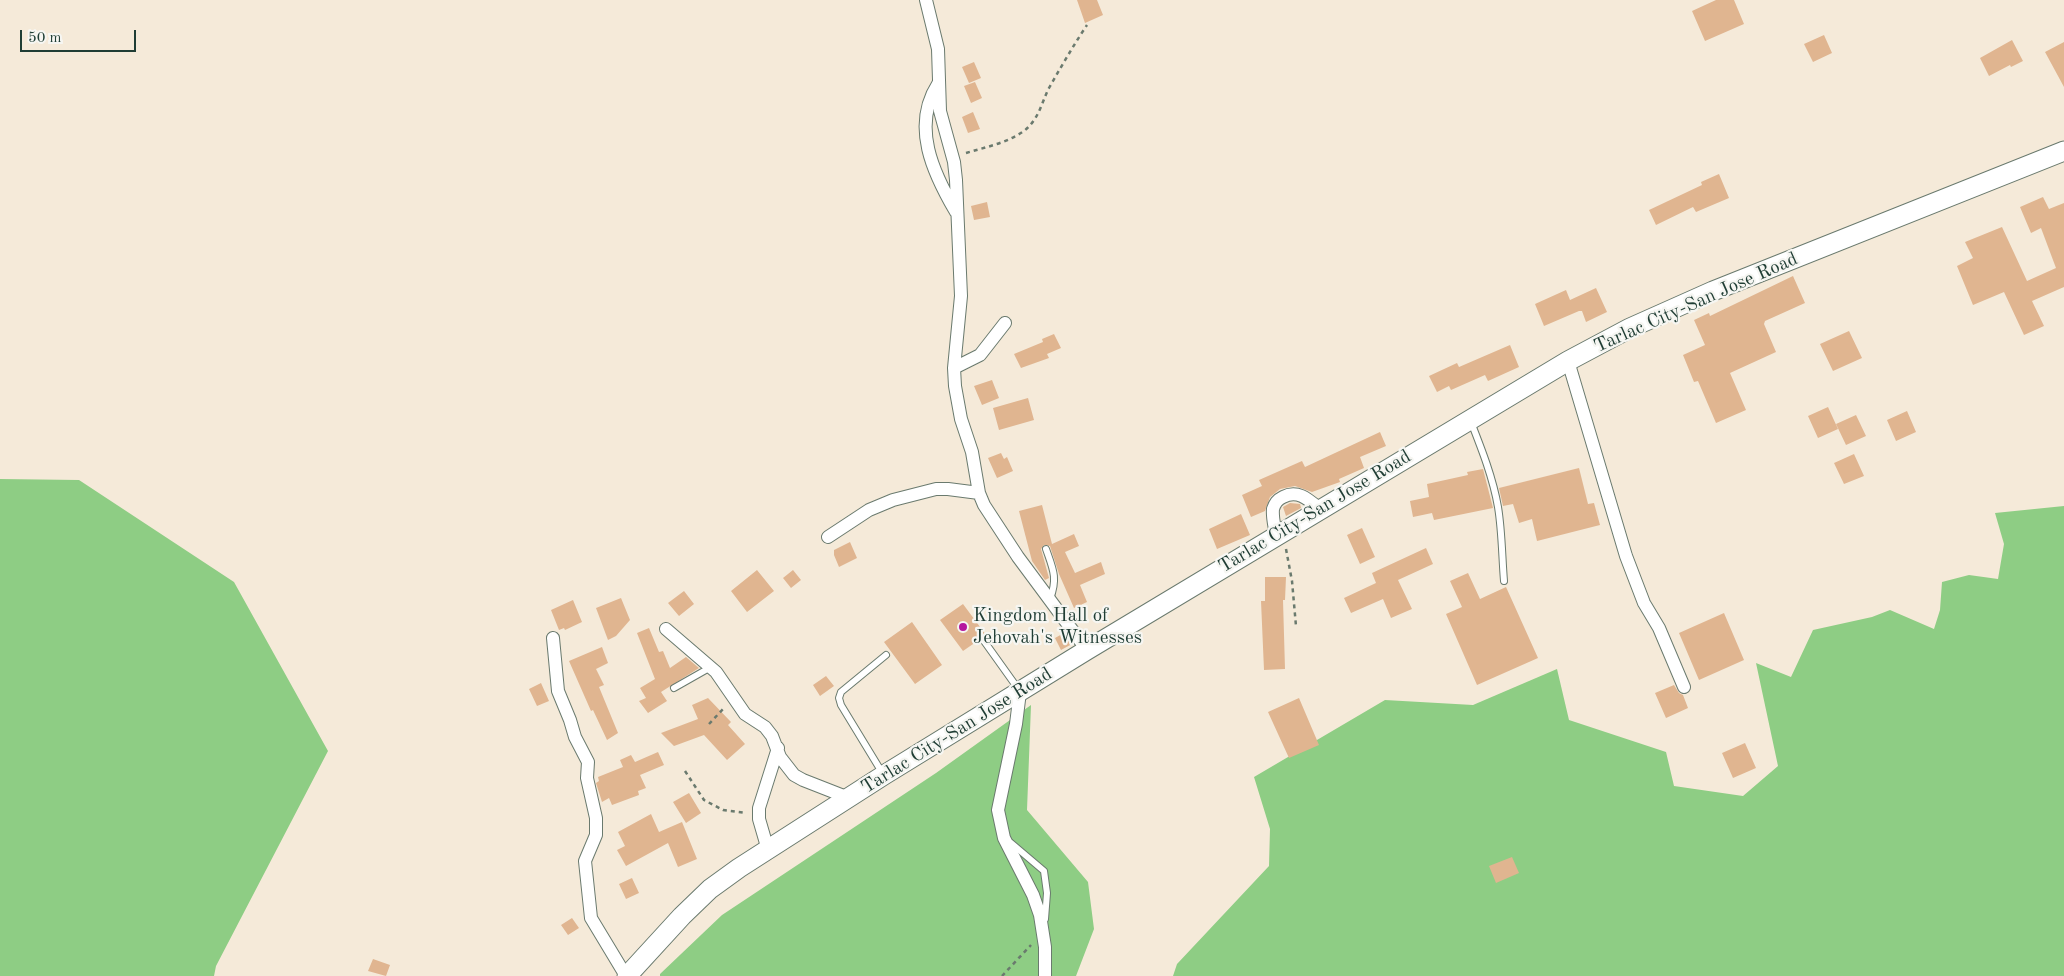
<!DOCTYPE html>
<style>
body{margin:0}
#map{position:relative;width:2064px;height:976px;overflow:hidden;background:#f5ead9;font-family:"Old Standard TT",serif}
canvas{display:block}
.scale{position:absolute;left:20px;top:30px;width:116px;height:22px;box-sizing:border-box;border:2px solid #1f3d34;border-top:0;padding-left:6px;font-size:15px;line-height:18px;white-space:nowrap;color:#1f3d34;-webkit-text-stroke:4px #f6f6f2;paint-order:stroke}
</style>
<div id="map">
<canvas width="2064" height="976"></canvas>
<div class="scale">50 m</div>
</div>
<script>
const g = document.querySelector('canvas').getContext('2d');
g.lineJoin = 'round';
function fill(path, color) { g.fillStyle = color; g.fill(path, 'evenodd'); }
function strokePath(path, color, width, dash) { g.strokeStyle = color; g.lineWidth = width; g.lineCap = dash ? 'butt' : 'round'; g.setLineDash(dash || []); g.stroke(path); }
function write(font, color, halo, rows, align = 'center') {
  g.font = font + ' "Old Standard TT",serif'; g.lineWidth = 4.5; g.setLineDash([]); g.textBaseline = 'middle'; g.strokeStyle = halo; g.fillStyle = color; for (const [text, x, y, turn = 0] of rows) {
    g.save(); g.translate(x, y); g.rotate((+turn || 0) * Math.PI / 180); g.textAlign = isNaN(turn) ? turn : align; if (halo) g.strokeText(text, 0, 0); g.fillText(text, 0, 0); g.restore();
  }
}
fill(new Path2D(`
 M0 479 79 480 234 582 328 751 216 966 214 976H0Z
 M2064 506V976H1173L1177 964 1269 866 1270 829 1254 777 1385 700 1473 705 1557 669 1569 720 1666 752 1674 786 1743 796 1778 766 1756 663 1791 677 1813 630 1872 617 1890 610 1934 629 1940 610 1942 582 1969 575 1998 579 2004 544 1995 513Z
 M1031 705 1027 810 1088 882 1094 929 1076 976H660V974L722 915 936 773Z`), '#8ecd84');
fill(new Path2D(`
 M1077 0H1097L1103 15 1085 23Z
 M1716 0H1734L1744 24 1705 41 1692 11Z
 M1824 35 1832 53 1813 62 1804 44Z
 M2012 40 2023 61 2011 67 2010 65 1989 76 1980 58Z
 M2064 42V87L2045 52Z
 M974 62 981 78 969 83 962 67Z
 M975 82 982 98 971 103 964 86Z
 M973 112 980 129 968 133 962 117Z
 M1719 174 1729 198 1696 212 1693 207 1656 225 1649 210 1702 185 1701 182Z
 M2043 197 2049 209 2064 203V287L2032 301 2044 326 2024 335 2004 292 1973 305 1957 266 1973 258 1965 242 2002 227 2027 281 2056 268 2041 228 2031 233 2020 207Z
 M987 202 990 217 974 220 971 206Z
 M1793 276 1805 303 1765 321 1764 324 1776 352 1730 373 1746 410 1716 423 1698 381 1694 382 1683 355 1705 345 1694 320 1709 313 1710 316Z
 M1596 288 1607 312 1586 322 1582 311H1579L1544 326 1535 304 1566 290 1570 300Z
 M1849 331 1862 358 1833 371 1820 344Z
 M1054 334 1061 348 1047 354 1049 358 1021 368 1014 354 1043 342 1042 339Z
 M1510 345 1519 367 1488 381 1485 375 1451 390 1449 386 1437 392 1429 376 1457 363 1459 367Z
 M992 380 999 398 982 405 974 386Z
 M1028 398 1034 420 999 430 993 408Z
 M1828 407 1838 429 1818 438 1808 416Z
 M1907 411 1916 432 1896 441 1887 420Z
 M1856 415 1866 436 1846 445 1836 424Z
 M1380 432 1386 446 1360 457 1364 468 1339 479 1340 482 1312 492 1295 486 1280 489 1270 497 1265 511 1251 517 1242 495 1262 486 1259 480 1302 461 1305 467Z
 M1001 453 1004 459 1007 457 1013 471 997 478 988 458Z
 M1854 454 1864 476 1844 484 1834 463Z
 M1579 468 1588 504 1594 503 1600 525 1537 541 1532 519 1519 523 1513 504 1503 506 1499 488Z
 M1483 469 1493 508 1434 520 1432 513 1413 517 1410 501 1429 497 1427 484 1468 475 1467 472Z
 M1290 503 1300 504 1301 508 1286 516 1283 507Z
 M1042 505 1052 544 1074 534 1079 546 1065 552 1075 573 1101 562 1105 574 1080 585 1087 602 1074 608 1059 574 1050 546 1044 545 1041 549 1049 578 1045 580 1032 561 1019 511Z
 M1241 514 1250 535 1217 549 1209 529Z
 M1362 528 1375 557 1360 564 1347 535Z
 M850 542 857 558 839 567 834 555V550Z
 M1426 548 1433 564 1398 580 1412 609 1391 618 1383 599 1351 613 1344 598 1376 583 1372 573Z
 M757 570 774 591 747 612 731 591Z
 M793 570 801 580 791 588 783 578Z
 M1468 573 1480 599 1506 587 1538 658 1477 685 1446 614 1462 607 1450 581Z
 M1265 577H1286L1285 600H1283L1285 669 1264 670 1261 601H1265Z
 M684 591 694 604 679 616 668 603Z
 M621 598 630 620 616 636 608 640 596 608Z
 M573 600 582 622 565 630 564 628 559 630 551 610Z
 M963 604 986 635 963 651 940 620Z
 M1724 613 1744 660 1699 680 1679 633Z
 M912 622 942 665 915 684 884 642Z
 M649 628 659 652 663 651 670 668 686 657 699 668 661 692 667 701 648 713 639 701 646 698 640 688 655 679 637 633Z
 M1064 633 1072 644 1061 650 1055 638Z
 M602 647 608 663 596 669 604 685 599 687 618 733 607 740 593 710 591 711 569 661Z
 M826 676 834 686 820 696 813 685Z
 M541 683 549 701 537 706 529 689Z
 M1674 685 1679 693 1683 695 1688 708 1666 718 1655 693Z
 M708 698 731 722 728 725 745 744 727 760 704 735 674 746 661 733 698 719 692 705Z
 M1299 698 1319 745 1289 758 1268 712Z
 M1745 743 1756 768 1733 778 1722 753Z
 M658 752 664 765 640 775 646 788 638 791 639 795 612 805 609 798 602 802 596 783 599 781 598 777 623 767 620 760 631 755 635 762Z
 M689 793 701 813 686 823 673 802Z
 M651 814 659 832 682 822 697 859 678 867 668 843 626 866 617 850 625 846 618 832Z
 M1512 857 1519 873 1496 883 1489 866Z
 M632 878 639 893 626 899 619 884Z
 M572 918 579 928 568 935 561 925Z
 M373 959 390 965 386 976 368 971Z`), '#e0b590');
const lane = new Path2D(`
 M1471 422C1482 450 1493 478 1498 507 1502 531 1502 557 1504 581
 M1046 549C1053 569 1058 578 1050 599
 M984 641 1019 690
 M674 688 711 667
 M883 774 841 705 839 698 841 692 886 655
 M1011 843 1044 871 1047 893 1045 919`);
const street = new Path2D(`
 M926 0 938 49 940 111 954 162 956 180 961 296 954 368 955 386 961 419 972 452 979 493 984 505 1018 557 1087 650
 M938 84C911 126 933 173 956 212
 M1568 361 1626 556 1644 603 1659 628 1684 687
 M954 368 980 355 1005 323
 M1276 536C1275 527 1272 518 1273 509 1275 503 1277 500 1283 497 1298 489 1309 500 1321 510
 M828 537 869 510 893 500 936 489H948L979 493
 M666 629 716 672 745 714 765 727 772 736 780 757 794 775 803 780 849 798
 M553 638 558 691 570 720 575 737 588 762 587 778 596 818V835L585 861 591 918 626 976
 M1020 692 1016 724 998 810 1004 838 1033 895 1040 915 1045 947V976
 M768 850 759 819V808L778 748`);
const secondary = new Path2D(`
 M627 976 682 916 710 889 739 868 884 775 1087 650 1568 361 1630 328 1713 291 2064 151`);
strokePath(lane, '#6a7a6e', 8);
strokePath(street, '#6a7a6e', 14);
strokePath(secondary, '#6a7a6e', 21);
strokePath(new Path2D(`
 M966 153C986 147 1007 143 1024 131 1039 119 1041 104 1049 88 1061 67 1073 46 1087 25
 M1286 549 1292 581 1296 626
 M709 724 724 708
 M685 771 704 800 723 810 746 813
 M1002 976 1031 945`), '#6a7a6e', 2.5, [4, 4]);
strokePath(lane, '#fff', 6);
strokePath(street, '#fff', 12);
strokePath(secondary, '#fff', 19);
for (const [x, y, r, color] of [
 [963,627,5,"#b5179e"]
]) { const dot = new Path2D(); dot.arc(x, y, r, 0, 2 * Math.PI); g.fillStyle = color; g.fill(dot); strokePath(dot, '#f6f6f2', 2); }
write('19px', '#1f3d34', '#f6f6f2', [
 ["Tarlac City-San Jose Road",1696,303,-24],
 ["Tarlac City-San Jose Road",1315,512,-31],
 ["Tarlac City-San Jose Road",957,731,-32]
]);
write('19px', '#1f3d34', '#f6f6f2', [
 ["Kingdom Hall of",973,616],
 ["Jehovah's Witnesses",973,638]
], 'left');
</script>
